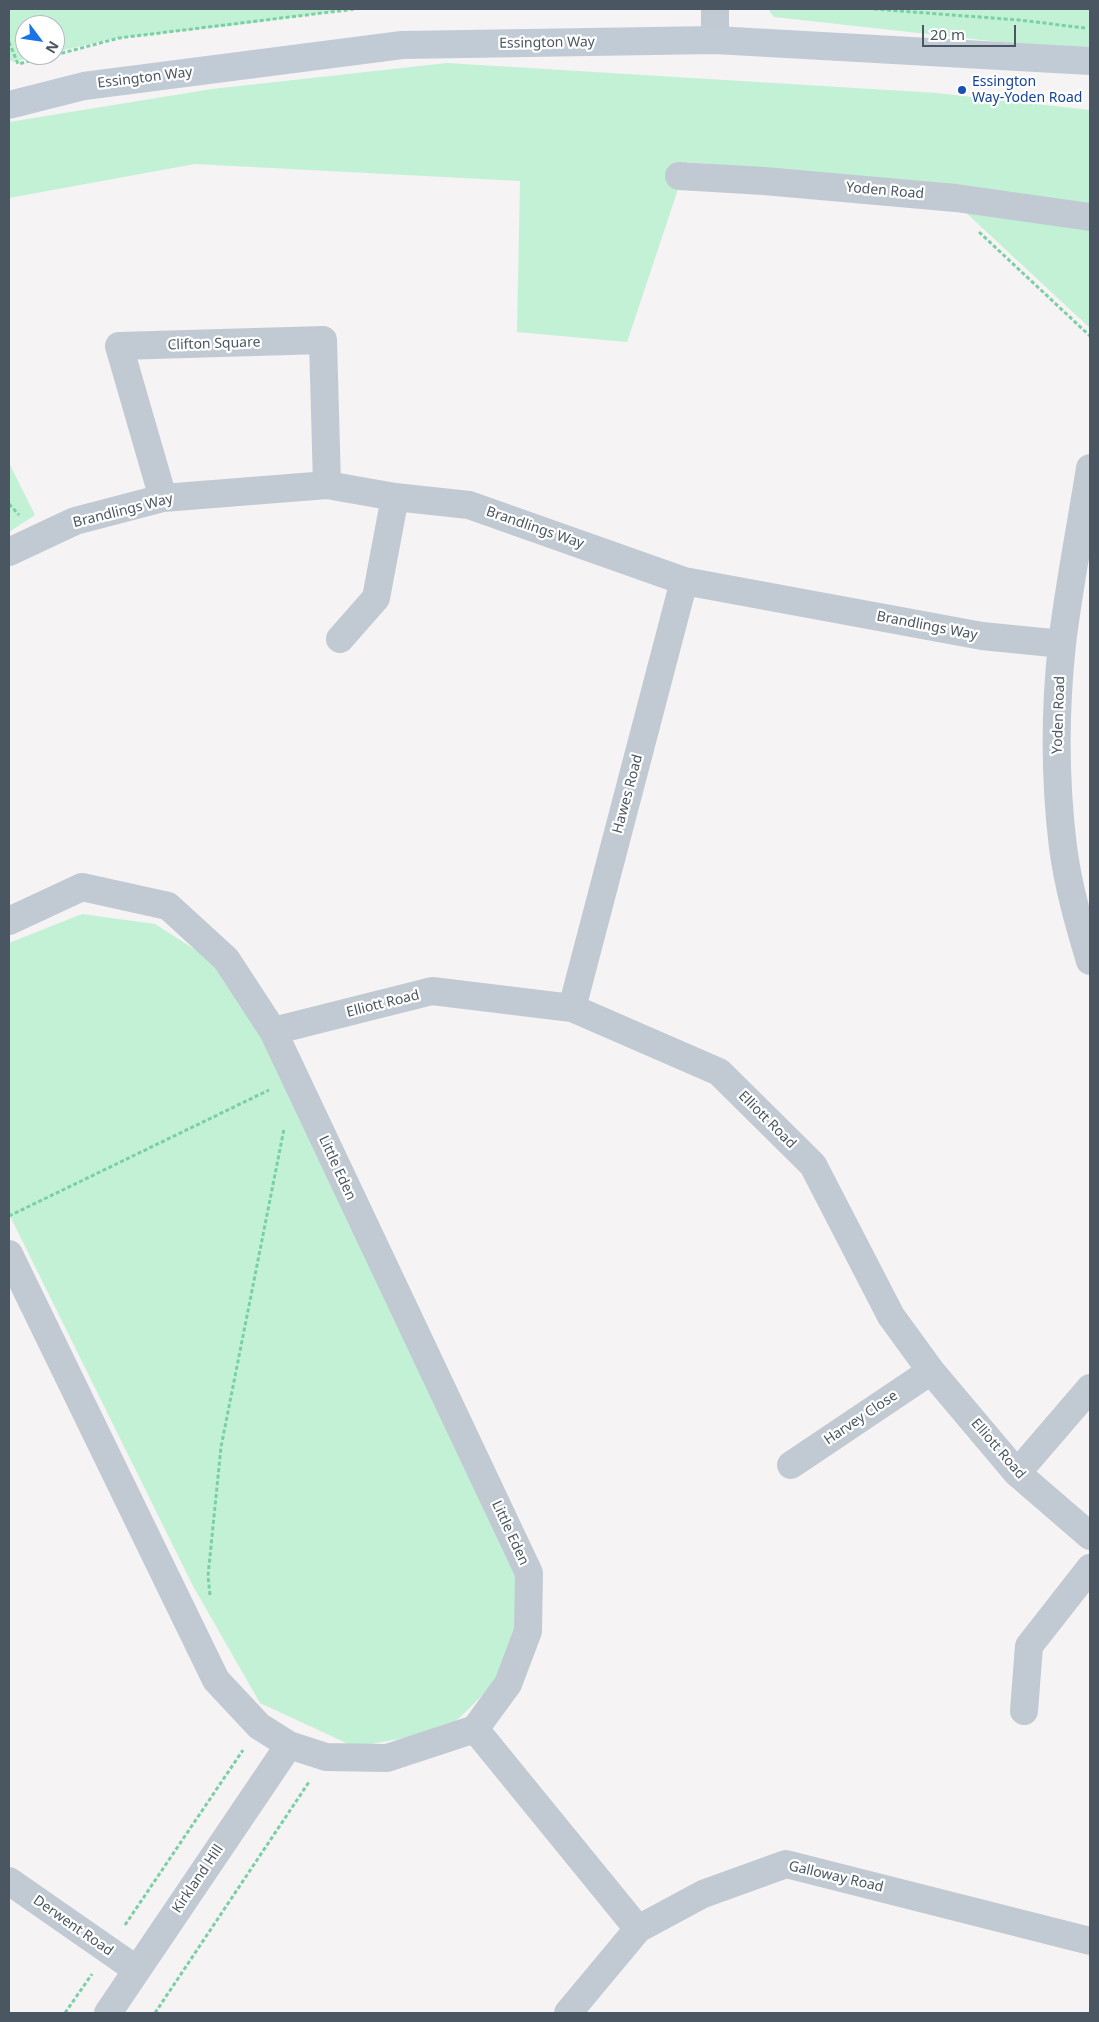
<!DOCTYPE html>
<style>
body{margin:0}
#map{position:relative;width:1099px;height:2022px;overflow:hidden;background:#f5f3f3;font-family:"Noto Sans",sans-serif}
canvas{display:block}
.frame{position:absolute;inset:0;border:10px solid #4a5661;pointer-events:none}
.north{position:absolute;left:15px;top:15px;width:50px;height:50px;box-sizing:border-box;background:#fff;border:1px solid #b7bbc0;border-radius:50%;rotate:121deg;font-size:14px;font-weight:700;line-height:20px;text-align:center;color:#4a5661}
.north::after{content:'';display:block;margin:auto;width:18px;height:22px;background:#1a73e8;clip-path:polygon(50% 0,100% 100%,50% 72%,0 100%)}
.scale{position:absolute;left:922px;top:25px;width:94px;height:22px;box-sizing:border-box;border:2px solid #4a5661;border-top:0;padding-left:6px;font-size:15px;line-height:18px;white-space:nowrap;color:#4a5661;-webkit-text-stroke:4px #fff;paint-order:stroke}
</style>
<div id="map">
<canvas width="1099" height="2022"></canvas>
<div class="frame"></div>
<div class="north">N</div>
<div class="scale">20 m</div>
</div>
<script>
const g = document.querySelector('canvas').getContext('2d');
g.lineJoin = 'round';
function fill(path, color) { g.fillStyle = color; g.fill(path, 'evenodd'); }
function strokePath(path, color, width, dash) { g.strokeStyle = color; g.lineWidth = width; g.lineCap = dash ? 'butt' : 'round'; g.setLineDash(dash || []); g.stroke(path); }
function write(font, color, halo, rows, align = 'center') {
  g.font = font + ' "Noto Sans",sans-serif'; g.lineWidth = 4.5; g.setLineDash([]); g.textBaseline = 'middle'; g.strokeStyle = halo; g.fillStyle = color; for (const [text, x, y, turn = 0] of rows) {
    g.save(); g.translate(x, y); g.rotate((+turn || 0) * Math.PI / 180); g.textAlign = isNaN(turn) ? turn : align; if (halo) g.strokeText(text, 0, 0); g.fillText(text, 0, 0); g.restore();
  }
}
fill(new Path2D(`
 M9 9H351L246 24 112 39 55 52V25H25V55H43L13 62 9 59Z
 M768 9H1090V52L774 17Z
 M447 63 937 93 1090 110V328L933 182 687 162 627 342 517 332 520 181 195 164 9 198V122L212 89Z
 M9 463 35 515 9 532Z
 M82 914 155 924 221 966 271 1049 519 1582 514 1633 500 1678 447 1730 355 1747 260 1703 193 1586 9 1214V943Z`), '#c3f1d5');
strokePath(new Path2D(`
 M874 9 1019 20 1085 28
 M9 42 18 64 54 55
 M55 55 119 38 355 9
 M979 232 1090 336
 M9 504 19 515
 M9 1216 269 1090
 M210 1595 208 1576 221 1447 284 1129
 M125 1925 243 1750
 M65 2013 92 1974
 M155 2013 309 1782`), '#7ad0a6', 3, [4, 2.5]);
strokePath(new Path2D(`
 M715 40V9
 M679 176 764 181 956 198 1090 217
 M1090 468C1081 526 1069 585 1062 644 1055 709 1055 782 1063 847 1068 886 1079 924 1090 961
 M163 498 119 346 323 340 327 485
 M9 552 75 521 163 498 327 485 395 497 469 505 684 581 982 636 1062 644
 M340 639 376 598 395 497
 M9 921 82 887 168 906 226 959 273 1031 529 1573 528 1631 508 1684 475 1729 387 1758 326 1757 289 1745 259 1726 216 1680 9 1254
 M572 1008 684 581
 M273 1031 432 991 572 1008 719 1072 813 1165 891 1316 931 1371 1017 1473 1090 1536
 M791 1465 931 1371
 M1017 1473 1090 1388
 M1024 1711 1029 1646 1090 1568
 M475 1729 638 1929
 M9 1881 137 1970
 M108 2013 289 1745
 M568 2013 638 1929 703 1894 786 1864 1090 1941`), '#c1cad2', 28);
strokePath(new Path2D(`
 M9 105 84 86 402 45 715 40 1090 61`), '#c1cbd6', 28);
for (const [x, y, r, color] of [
 [962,90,5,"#1a4fb4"]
]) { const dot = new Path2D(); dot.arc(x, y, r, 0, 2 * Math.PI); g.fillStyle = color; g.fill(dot); strokePath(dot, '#fff', 2); }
write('14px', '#4a5661', '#fff', [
 ["Essington Way",547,43,-1],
 ["Essington Way",145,78,-7],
 ["Yoden Road",885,191,5],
 ["Clifton Square",214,344,-2],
 ["Brandlings Way",123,511,-14],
 ["Brandlings Way",535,528,19],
 ["Brandlings Way",927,626,11],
 ["Yoden Road",1059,715,-88],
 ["Hawes Road",628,794,-75],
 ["Elliott Road",383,1004,-14],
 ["Elliott Road",767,1120,45],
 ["Little Eden",337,1168,65],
 ["Harvey Close",861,1418,-34],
 ["Elliott Road",998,1449,49],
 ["Little Eden",510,1533,65],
 ["Galloway Road",836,1877,13],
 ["Kirkland Hill",198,1879,-56],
 ["Derwent Road",73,1926,35]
]);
write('14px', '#164399', '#fff', [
 ["Essington",972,82],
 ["Way-Yoden Road",972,98]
], 'left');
</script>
